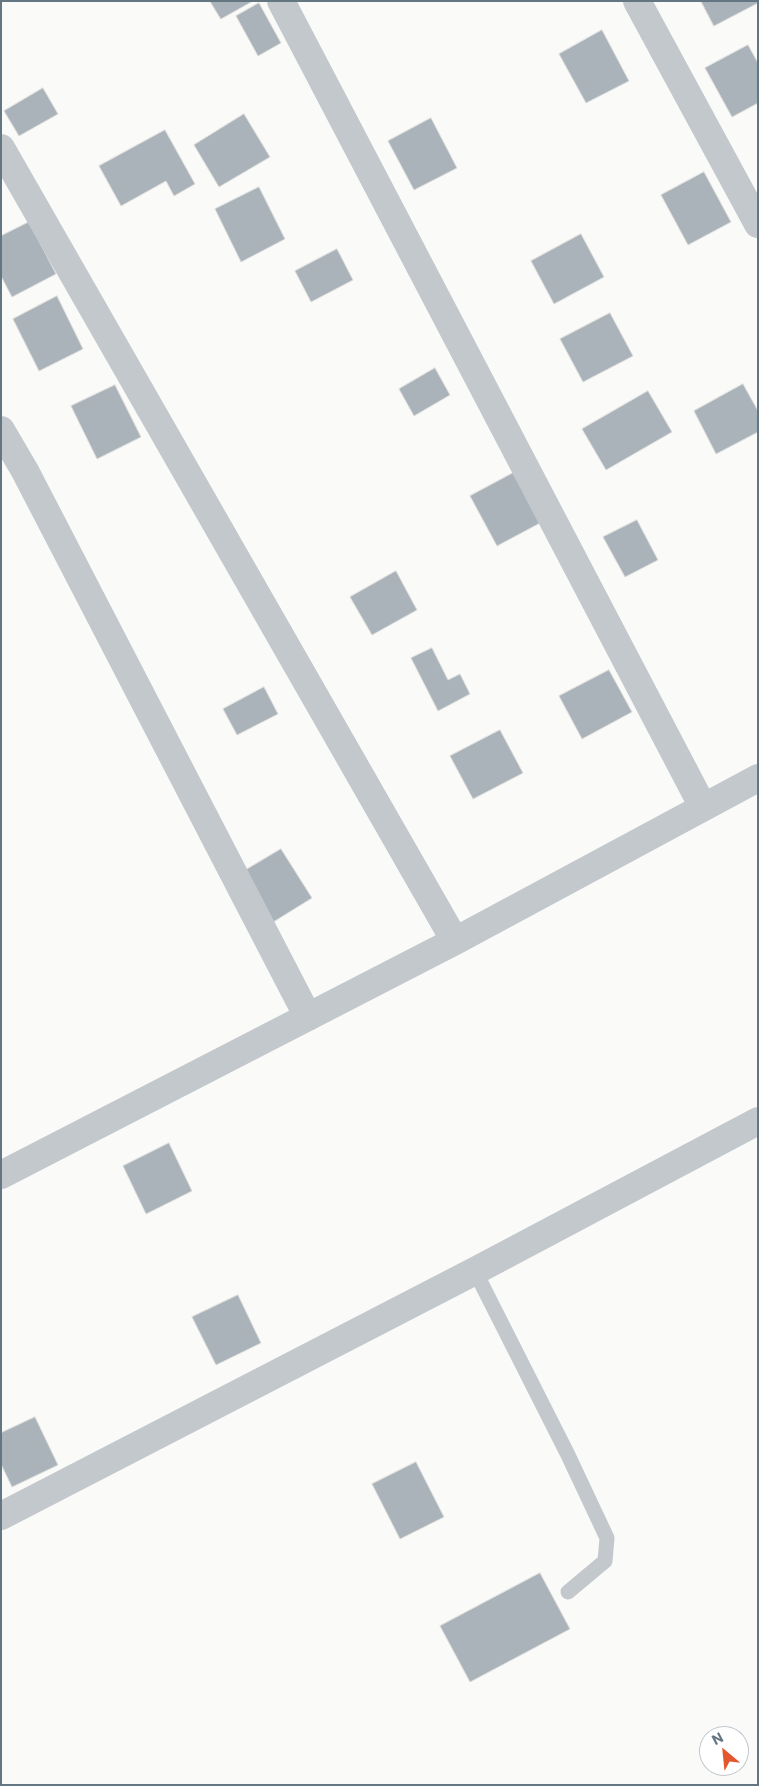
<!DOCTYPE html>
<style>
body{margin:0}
#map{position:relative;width:759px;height:1786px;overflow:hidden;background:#fafaf8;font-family:Commissioner,sans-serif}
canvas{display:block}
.frame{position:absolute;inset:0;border:2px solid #657683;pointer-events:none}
.north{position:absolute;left:699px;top:1726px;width:50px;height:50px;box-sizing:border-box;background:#fff;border:1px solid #c1c8cd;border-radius:50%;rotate:332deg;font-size:14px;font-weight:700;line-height:20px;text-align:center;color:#657683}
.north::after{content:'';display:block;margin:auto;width:18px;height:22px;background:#e4572e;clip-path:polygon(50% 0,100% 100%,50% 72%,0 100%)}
</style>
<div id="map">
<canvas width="759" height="1786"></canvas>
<div class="frame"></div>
<div class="north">N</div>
</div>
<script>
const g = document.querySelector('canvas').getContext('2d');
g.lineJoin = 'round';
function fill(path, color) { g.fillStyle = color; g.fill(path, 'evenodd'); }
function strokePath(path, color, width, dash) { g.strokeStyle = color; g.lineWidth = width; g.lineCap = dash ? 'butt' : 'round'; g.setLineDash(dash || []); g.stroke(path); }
const building = new Path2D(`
 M210 1H253L221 19Z
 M701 1H758V3L714 26Z
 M259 3 281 43 258 56 236 16Z
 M602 30 629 81 586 103 559 54Z
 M748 45 758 63V103L732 117 705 68Z
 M43 88 58 114 19 136 4 111Z
 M244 114 270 157 219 187 194 145Z
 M431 118 457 168 414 190 388 141Z
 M165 130 195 184 174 196 166 181 121 206 99 166Z
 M704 172 731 222 688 245 661 195Z
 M259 187 285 239 241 262 215 209Z
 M29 222 56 274 12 297 1 276V236Z
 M581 234 604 277 554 304 531 261Z
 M337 249 353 280 311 302 295 271Z
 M57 296 83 349 39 371 13 319Z
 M610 313 633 356 583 382 560 339Z
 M435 368 450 395 414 416 399 389Z
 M743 384 758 411V432L716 454 694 411Z
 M115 385 141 437 97 459 71 406Z
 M648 391 672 432 606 470 582 429Z
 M513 473 540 523 497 546 470 496Z
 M637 520 658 560 625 577 603 537Z
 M396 571 417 610 372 635 350 597Z
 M432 648 448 680 460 674 470 694 438 711 411 658Z
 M609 670 632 712 582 739 559 696Z
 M264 687 278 714 237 735 223 709Z
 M500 730 523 773 473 799 450 756Z
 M281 849 312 898 270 924 239 874Z
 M169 1143 192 1191 146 1214 123 1166Z
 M238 1295 261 1343 216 1365 192 1317Z
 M35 1417 58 1465 12 1487 1 1464V1433Z
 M416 1462 444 1517 400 1539 372 1484Z
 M540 1573 570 1629 470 1682 440 1626Z`);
fill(building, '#aab3b9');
strokePath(building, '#dcdcda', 1);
strokePath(new Path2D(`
 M475 1271 568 1455 607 1538 605 1561 568 1592`), '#c3c8cc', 15);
strokePath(new Path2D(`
 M281 1 703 807
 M637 1 758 224
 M1 148 455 941
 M1 430 25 471 308 1017
 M1 1175 455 941 758 778
 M1 1516 475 1271 758 1121`), '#c3c8cc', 28);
</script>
